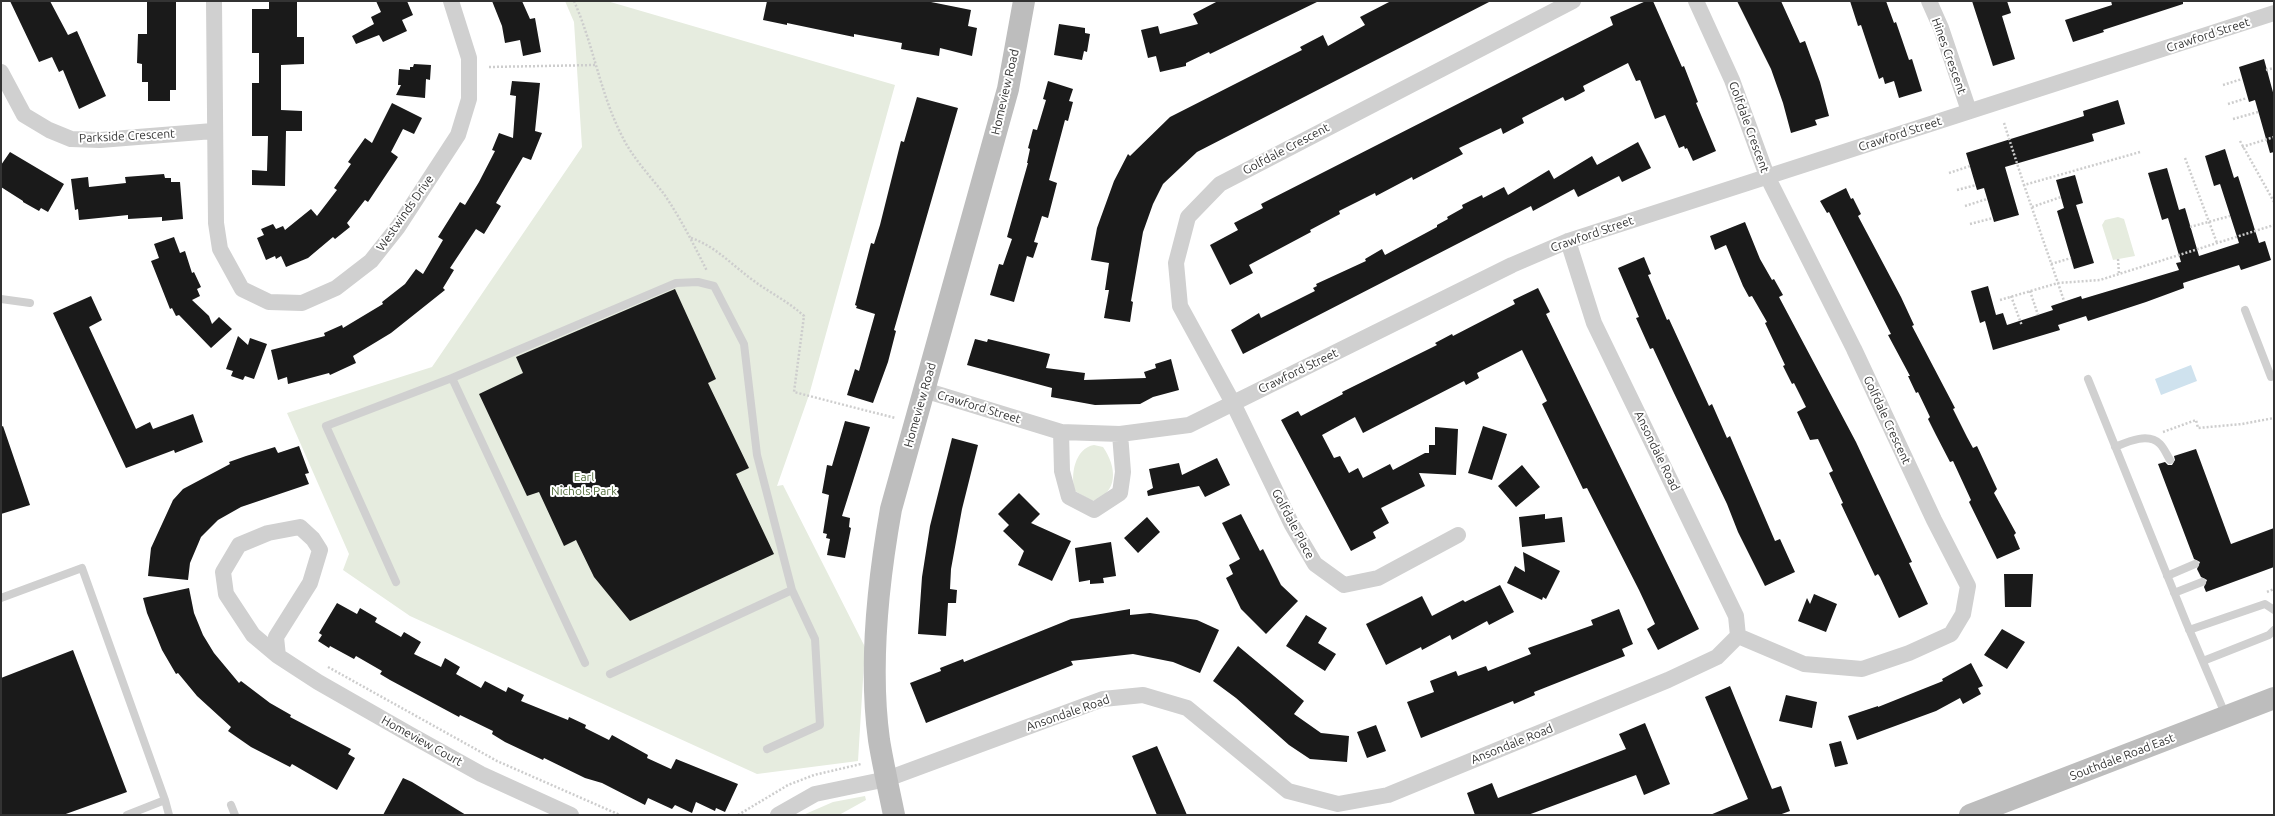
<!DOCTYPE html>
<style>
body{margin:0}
#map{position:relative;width:2275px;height:816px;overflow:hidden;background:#fff;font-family:Ubuntu,sans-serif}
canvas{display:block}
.frame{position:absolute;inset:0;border:2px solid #333;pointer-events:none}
</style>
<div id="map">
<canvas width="2275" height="816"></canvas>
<div class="frame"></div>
</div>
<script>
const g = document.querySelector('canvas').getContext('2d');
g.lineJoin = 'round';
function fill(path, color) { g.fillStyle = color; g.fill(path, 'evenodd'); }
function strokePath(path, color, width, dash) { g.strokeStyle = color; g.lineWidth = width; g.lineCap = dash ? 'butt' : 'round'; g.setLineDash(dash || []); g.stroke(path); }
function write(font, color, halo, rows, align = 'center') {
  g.font = font + ' Ubuntu,sans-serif'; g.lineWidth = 4; g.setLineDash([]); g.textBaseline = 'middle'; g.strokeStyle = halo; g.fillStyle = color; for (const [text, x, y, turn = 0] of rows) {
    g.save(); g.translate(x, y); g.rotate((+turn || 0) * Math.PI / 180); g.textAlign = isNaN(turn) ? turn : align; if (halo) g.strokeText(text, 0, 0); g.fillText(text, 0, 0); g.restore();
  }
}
fill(new Path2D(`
 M565 1H607L895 85 809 395 777 486 783 485 865 647 858 761 757 774 410 616 343 570 349 554 287 413 432 367 582 147 574 22Z
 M2118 217 2124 219 2135 256 2113 260 2102 225 2105 220Z
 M1094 445 1103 447C1117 467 1119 493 1092 501L1075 491C1070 475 1075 448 1094 445Z
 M865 796 866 800 839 815H803L833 802Z`), '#e6ecdf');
fill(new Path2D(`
 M2191 365 2197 381 2161 395 2155 379Z`), '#cfe2ee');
fill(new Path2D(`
 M10 1H50L68 35 77 31 106 96 79 109 63 70 59 72 52 57 39 62Z
 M147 1H176V90H170V101H148V82H142V64L137 63 138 34H147Z
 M269 1H297V37H304V64L281 65V110L302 111V131H286L285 186 252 185V170L267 171 268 136H252V83H259V53H252V9H269Z
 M376 1H407L413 15 402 20 407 31 383 42 379 35 356 44 352 36 374 24 371 17 381 12Z
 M492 1H522L530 19 535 18 541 52 523 56 520 40 505 43 502 26Z
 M767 1H926L971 10 968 26 977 28 972 56 940 48 939 56 901 49 902 43 854 34V37L787 23V25L763 20Z
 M1218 1H1319L1210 54 1209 52 1186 63V66L1160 72 1156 56 1148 58 1141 30 1158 26 1160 34 1198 24 1193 14Z
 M1391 1H1491L1197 152 1163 184 1153 204 1143 232 1131 301 1133 302 1130 322 1104 318 1109 290H1105L1109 263 1091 260 1097 228 1114 181 1128 154 1130 156 1170 117 1302 50 1300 47 1323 35 1328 46 1365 25 1360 17Z
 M1646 1H1653L1682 67 1684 66 1698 102 1696 103 1716 151 1693 161 1687 148 1685 149 1684 146 1679 148 1665 115 1655 119 1640 80 1636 81 1628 63 1583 86 1585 91 1574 97 1565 101 1563 97 1522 118 1524 123 1503 134 1501 128 1459 148 1463 154 1413 180 1412 177 1376 196 1375 193 1339 211 1340 214 1310 230 1311 232 1249 265 1253 273 1230 285 1210 245 1238 230 1234 223 1263 208 1261 204 1613 25 1610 17Z
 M1737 1H1781L1800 43 1805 41 1820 82 1829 116 1815 120 1817 125 1791 133 1783 103 1771 69Z
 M1850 1H1886L1894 23 1896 22 1909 60 1912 59 1922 91 1899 98 1894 81 1885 84 1883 77 1879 79 1861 25 1858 26Z
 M1972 1H2007L2011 13 2002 16 2015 59 1993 66Z
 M2111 1H2183V4L2103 30 2104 32 2073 42 2065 20 2112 5Z
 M1059 24 1085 28V33L1090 34 1087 52 1084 51 1082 60 1054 55Z
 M2264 59 2274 96V152L2270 153 2255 100 2249 102 2239 67Z
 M414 64 431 65 430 80 426 79 425 98 396 95 401 85H398L399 69 410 70V67H413Z
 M512 81 540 83 535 131 542 133 531 160 523 157 496 203 501 206 484 234 476 229 450 268 454 270 443 288 445 290 391 333 353 356 356 363 330 375 329 373 288 384 287 377 278 380 271 350 325 336 324 333 342 325 343 328 383 304 382 302 405 284 416 269 423 274 443 240 438 237 460 202 465 205 479 182 495 151 492 150 499 133 513 138 516 96 510 95Z
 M1048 81 1073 89 1069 101 1073 102 1068 121 1065 120 1049 180 1057 183 1048 218 1042 216 1034 242 1038 243 1033 258 1027 256 1014 302 990 295 999 264 1003 265 1012 239 1007 237 1028 163H1027L1030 149 1028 148 1033 129 1037 130 1046 100 1043 99Z
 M917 97 958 108 894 330 896 331 888 362 873 403 847 395 855 369 859 371 875 314 856 308 857 306 855 305 871 243 874 244 880 225 901 141 904 142Z
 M2118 100 2125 124 2092 134 2094 141 2005 167 2019 215 1994 222 1984 188 1977 190 1966 153 2084 116 2083 111Z
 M392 103 422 118 414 134 403 129 391 152 398 157 368 202 365 200 347 223 350 227 335 239 333 237 308 258 286 267 281 256 276 259 275 256 266 260 257 238 264 235 261 229 273 224 276 229 283 226 285 230 311 209 317 216 337 190 334 188 351 164 348 162 365 138 372 143Z
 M1638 142 1651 168 1622 182 1619 176 1578 197 1574 189 1533 211 1531 206 1243 354 1231 330 1259 313 1261 318 1315 291 1313 288 1317 286 1316 284 1366 261 1365 259 1382 249 1385 255 1437 227V225L1448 219 1447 217 1463 208 1462 205 1482 195 1483 198 1504 187 1508 195 1549 170 1554 179 1592 156 1597 165Z
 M2225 149 2234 178 2238 176 2259 243 2265 241 2271 260 2241 270 2239 265 2183 283 2184 288 2146 302 2088 321 2086 316 2058 325 2060 330 1993 350 1985 321 1980 323 1971 291 1988 286 1996 315 2003 313 2007 325 2053 310 2051 306 2081 296 2082 299 2179 270 2176 263 2181 262 2168 218 2162 220 2148 173 2167 168 2179 210 2185 208 2199 256 2239 243 2220 184 2214 186 2205 156Z
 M10 152 64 184 48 212 41 208 39 211 23 202V201L1 187V165Z
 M164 174 165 178H171V182H180L183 219 162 221V217L128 219V215L79 220 78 209 75 210 71 179 88 177 89 187 126 183 125 177Z
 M2075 175 2083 203 2076 205 2094 263 2074 269 2057 211 2064 208 2056 180Z
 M1846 188 1851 199 1853 198 1861 214 1858 216 1901 297 1914 325 1912 326 1955 408 1953 409 1967 437 1973 448 1977 446 1997 489 1994 493 2016 533 2014 535 2020 549 1997 559 1969 502 1971 500 1953 461 1950 462 1936 435 1928 419 1930 417 1918 392 1916 393 1908 376H1910L1888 335 1891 334 1829 212 1827 213 1820 201Z
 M1745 222 1760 259 1772 280 1774 279 1783 295 1779 297 1856 442 1912 562 1909 563 1928 604 1899 618 1880 577 1878 574 1875 576 1841 504 1843 503 1829 473 1833 471 1818 439 1810 440 1797 412 1806 407 1794 383 1792 384 1783 366 1785 365 1765 323 1767 322 1752 296 1749 297 1743 286 1726 245 1715 250 1710 236Z
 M174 237 180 253 185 251 192 273 194 272 201 287 197 289 200 296 192 300 209 316 212 324 219 317 232 329 211 348 179 315 176 316 172 308 170 309 151 261 159 258 154 244Z
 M1644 257 1651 274 1648 275 1667 320 1669 319 1709 406 1712 404 1727 438 1730 436 1775 541 1780 539 1795 572 1765 586 1738 532 1727 504 1673 391 1653 348 1650 349 1636 318 1639 317 1618 268Z
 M1538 288 1550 312 1546 314 1699 629 1658 650 1647 629 1655 624 1639 590 1587 488 1583 489 1542 404 1547 401 1522 350 1477 373 1479 378 1466 385 1464 381 1363 433 1355 417 1322 435 1334 458 1340 456 1349 473 1358 468 1363 478 1390 464 1393 470 1425 453H1429V445H1435V427L1458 429 1456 475 1419 473 1425 486 1381 508 1389 523 1373 532 1376 538 1351 551 1281 420 1298 411 1301 416 1343 394 1342 392 1437 345 1435 343 1452 334 1453 336 1515 304 1513 300Z
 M675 289 716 379 708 383 749 468 736 474 774 554 630 621 594 577 576 540 564 546 539 492 527 496 479 394 523 373 516 357Z
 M91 296 102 320 89 327 136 429 150 422 153 429 193 414 203 442 175 453 174 450 126 468 53 313Z
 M238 336 248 345 250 338 267 344 254 379 245 376 243 380 231 376 233 371 226 369Z
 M975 339 987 342 988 339 1050 354 1046 368 1085 373 1084 380 1146 378 1144 372 1156 368 1155 364 1171 359 1179 390 1153 397 1140 404 1095 405 1051 397 1052 388 967 365Z
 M845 421 870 427 842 516 850 518 849 527 851 528 845 558 827 555 830 539 826 538 827 534 823 533 829 495 822 493 827 465 832 466Z
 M3 426 30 505 1 514V427Z
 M1483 426 1507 434 1492 480 1468 473Z
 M952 438 978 445 962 509 951 569 950 589 957 590 956 603H948L946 636 918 634 922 577 930 526Z
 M299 446 309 473 305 474 309 484 241 507 218 520 201 537 190 563 188 580 148 576 151 548 173 500 183 489 230 464 229 462 246 456 275 447 278 453Z
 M2196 449 2231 544 2274 528V567L2206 592 2204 587 2207 580 2201 577 2197 569 2200 562 2194 559 2158 464 2165 462 2168 465H2172L2175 460 2174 456Z
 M1217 458 1230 485 1205 497 1199 486 1148 496 1147 491 1153 488 1149 469 1179 463 1182 475Z
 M1522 465 1540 487 1516 507 1498 486Z
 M1019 493 1040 514 1031 523 1071 541 1052 581 1018 565 1024 551 1003 531 1009 525 998 514Z
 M1241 514 1260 551 1263 549 1281 585 1298 601 1266 634 1241 609 1226 578 1233 574 1229 565 1240 559 1222 523Z
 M1545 514V519L1562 517 1565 542 1522 547 1519 517Z
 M1147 517 1160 532 1138 553 1124 538Z
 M1111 542 1116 576 1103 578 1104 583 1090 584V580L1079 582 1075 548Z
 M1523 552 1560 571 1546 599 1543 597 1542 600 1507 583 1515 566 1525 572Z
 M2004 574H2033L2031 607H2005Z
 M1500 585 1514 612 1489 625 1487 621 1452 640 1450 635 1422 650 1421 647 1386 665 1366 624 1422 596 1432 616 1463 600 1465 602Z
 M189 588 194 613 203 635 214 653 239 683 241 681 270 703 291 715 290 717 351 749 348 754 355 758 337 790 292 764 290 767 251 747 228 731 231 727 197 696 178 673 176 674 162 650 147 613 143 598Z
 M1814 594 1837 604 1826 632 1798 621 1807 598 1810 604Z
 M337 603 357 614 360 608 377 618 375 622 401 637 404 632 421 642 414 654 441 667 445 658 460 667 456 674 481 688 485 681 506 692 508 687 524 695 521 701 568 720 569 717 586 725 585 728 609 740 612 735 648 755 647 758 671 769 676 759 738 784 725 812 716 808 715 811 696 802 692 813 675 805 672 809 648 798 645 805 602 783 585 778 544 758 543 760 505 742 492 734 493 731 460 715 459 717 390 680 380 674 382 671 356 656 354 659 330 646 329 648 318 641 322 635 319 633Z
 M1130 609V615L1150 613 1197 620 1219 630 1200 673 1173 662 1133 654 1071 661 1073 665 926 723 910 683 941 671 940 668 963 659 964 662 1071 619Z
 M1619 609 1633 644 1622 649 1625 656 1534 692 1535 695 1514 704 1513 701 1421 738 1407 702 1434 692 1430 681 1456 671 1458 676 1486 666 1488 671 1531 654 1528 648 1593 625 1591 620Z
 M1306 615 1327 628 1318 643 1336 654 1325 671 1286 646Z
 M2002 629 2025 642 2007 669 1984 655Z
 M1238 646 1304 701 1294 714 1321 733 1349 736 1347 762 1310 759 1289 745 1236 698 1213 681Z
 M73 650 127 792 63 815H1V678Z
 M1971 663 1983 686 1978 688 1981 694 1963 704 1960 698 1936 711 1857 740 1848 716 1878 706V707L1943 681 1942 679Z
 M1730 686 1772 789 1781 786 1790 811 1779 815H1710L1748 799 1705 697Z
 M1786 695 1817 702 1812 728 1779 721Z
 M1645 723 1670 784 1644 795 1636 775 1528 815H1475L1467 793 1492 783 1498 798 1626 749 1619 734Z
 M1376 725 1386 751 1367 758 1357 732Z
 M1841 741 1848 764 1835 767 1829 744Z
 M1157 746 1187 815H1157L1132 756Z
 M403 778 412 782 466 815H383Z`), '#1a1a1a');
strokePath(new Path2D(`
 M574 1C594 46 600 94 623 138 633 158 650 176 664 194 681 219 694 245 707 271
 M489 67 595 65
 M2266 70 2274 68
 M2223 85 2242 79
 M2228 104 2247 98
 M2233 119 2258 112
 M2004 123 2024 185
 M2240 141 2274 202
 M2242 147 2274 137
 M2140 152 2024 185 2058 283 2100 280 2274 225
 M2185 158 2217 243
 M1949 173 1970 166
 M1957 190 1976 185
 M1965 206 1987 199
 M2032 207 2061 197
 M1970 224 1993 218
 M2190 227 2230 216
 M691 238C715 246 731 264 750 278 768 292 788 301 804 316L794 392 895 418
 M2118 259 2119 274
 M2051 264 2071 258
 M2030 291 2038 315
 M2011 296 2022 326
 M2000 300 2058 283 2064 301
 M2163 432 2196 420 2198 428 2242 424 2274 418
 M2267 592 2274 589
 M328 667 497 761 620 815
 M738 815 788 785 814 775 861 764`), '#cdcdcd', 2.5, [2, 2]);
strokePath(new Path2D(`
 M1 299 30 303
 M2245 310 2271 377 2274 376
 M452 378 676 283 698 282 714 286 744 344 757 455 792 590
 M2088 379 2186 622 2226 716
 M2115 447C2127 442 2148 432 2160 444 2164 448 2167 455 2170 460
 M2167 576 2195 564
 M396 582 326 426 452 378 585 663
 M2174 593 2202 582
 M1 598 82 568 165 800 127 815
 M2189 630 2265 604 2274 610
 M2203 661 2269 635 2274 630
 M610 674 792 590 815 639 820 725 767 749
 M165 800 169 815
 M231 805 235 815`), '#d0d0d0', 8);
strokePath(new Path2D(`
 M214 1 216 223 220 249 242 289 269 302 302 303 336 288 371 261 398 227 458 135 469 99V58L451 1
 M1696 1 1732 80 1767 176 1854 349 1934 520 1968 586 1963 614 1951 634 1909 653 1862 669 1804 664 1738 636
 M1929 1 1941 28 1969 111
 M1 72 24 115 49 130 71 139 100 140 213 131
 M924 390 1061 432 1120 434 1189 425 1512 265 1568 241 2274 13
 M1061 432 1062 471 1069 497 1094 510 1120 493 1123 472 1120 434
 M1458 535 1378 578 1344 585 1315 564 1292 525 1233 403 1180 306 1176 263 1188 217 1220 184 1573 1
 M278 656 276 637 310 583 320 550 313 539 300 527 268 533 239 545 223 572 226 594 253 635 278 656 318 682 409 734 481 774 571 815
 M778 815 815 794 887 779 1103 699 1143 695 1187 708 1288 791 1338 804 1388 795 1668 680 1717 657 1738 636 1736 616 1594 323 1568 241`), '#d0d0d0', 16);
strokePath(new Path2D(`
 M894 815C889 790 883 765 879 740 869 667 878 582 891 509L1008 89 1024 1
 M1970 815 2274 698`), '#bdbdbd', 22);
write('12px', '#333', '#fff', [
 ["Crawford Street",2208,35,-18],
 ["Hines Crescent",1949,56,70],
 ["Homeview Road",1005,92,-77],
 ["Golfdale Crescent",1749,127,70],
 ["Crawford Street",1900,134,-18],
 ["Parkside Crescent",127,136,-3],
 ["Golfdale Crescent",1286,149,-28],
 ["Westwinds Drive",405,213,-55],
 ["Crawford Street",1592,234,-19],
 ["Crawford Street",1298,371,-26],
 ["Homeview Road",920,405,-74],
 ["Crawford Street",979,407,17],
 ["Golfdale Crescent",1887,420,65],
 ["Ansondale Road",1657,451,64],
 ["Golfdale Place",1293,524,62],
 ["Ansondale Road",1068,713,-19],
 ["Homeview Court",422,741,29],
 ["Ansondale Road",1512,744,-22],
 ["Southdale Road East",2122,757,-21]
]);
write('12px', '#56703f', '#fff', [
 ["Earl",584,477],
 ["Nichols Park",584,491]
]);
</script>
